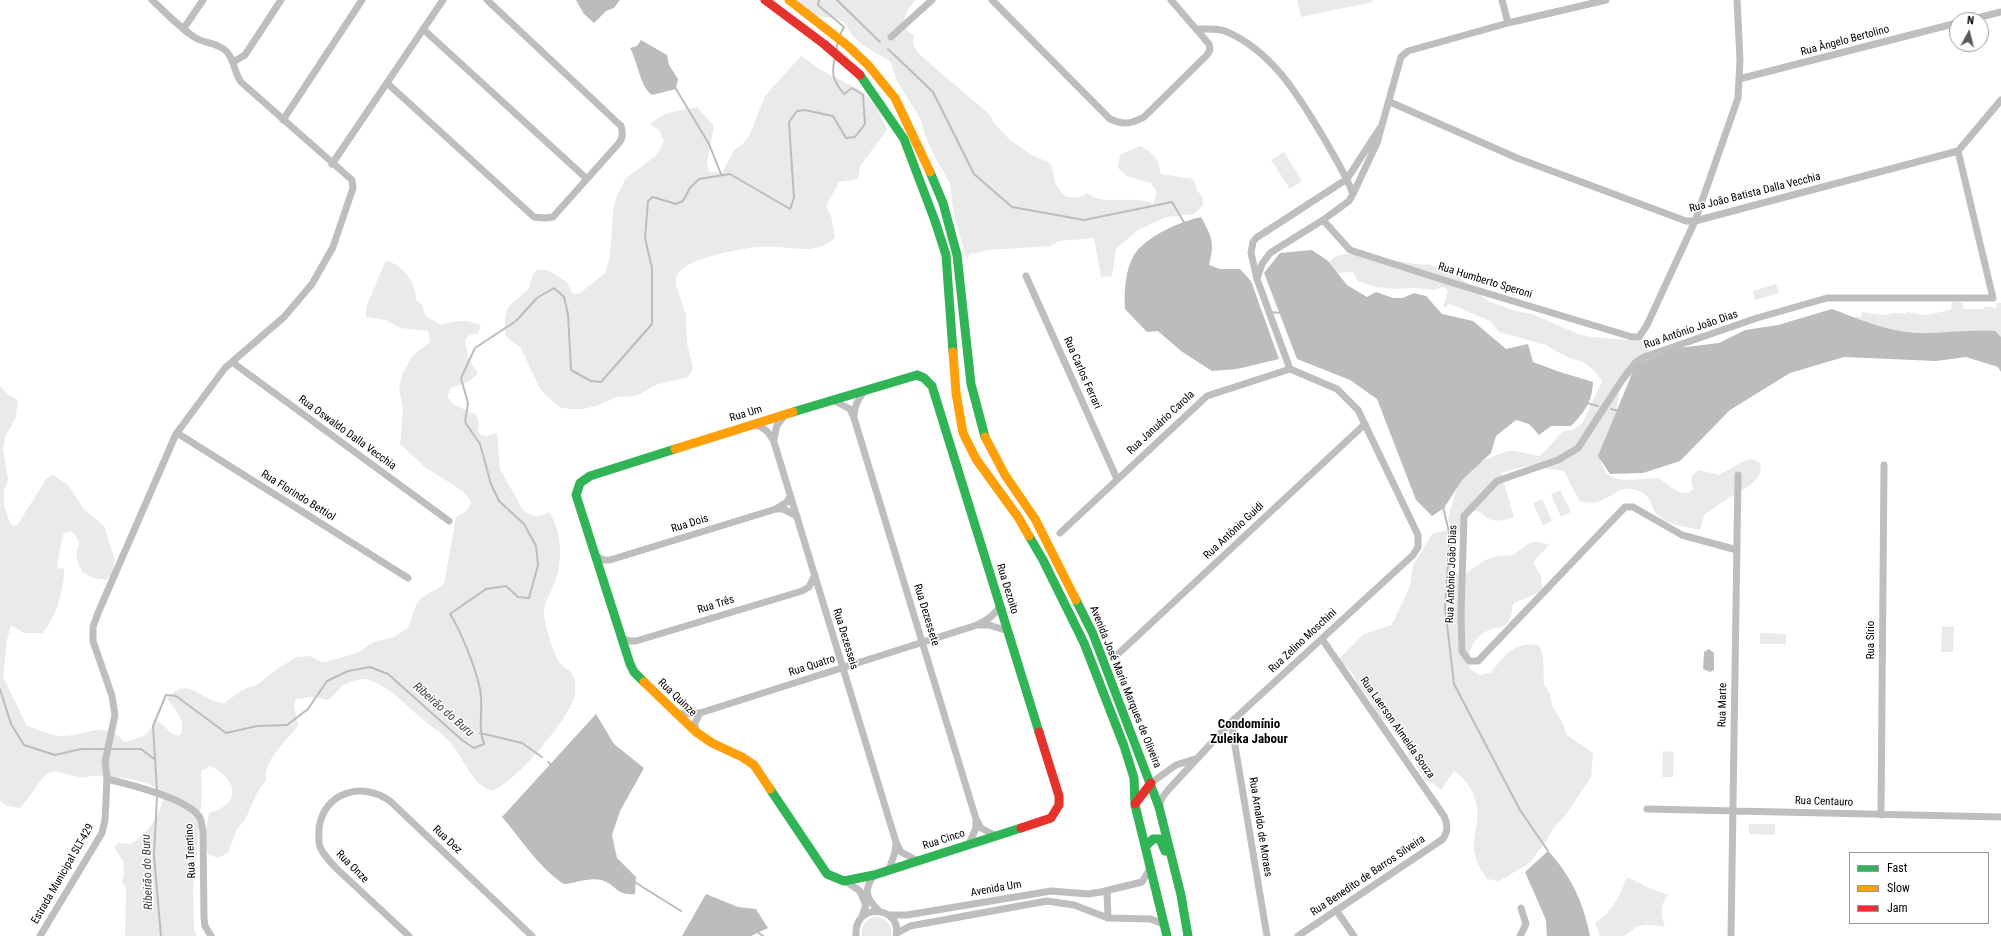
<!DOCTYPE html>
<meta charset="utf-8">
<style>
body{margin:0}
#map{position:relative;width:2001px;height:936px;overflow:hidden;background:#fff;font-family:"Roboto Condensed",sans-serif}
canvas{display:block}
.legend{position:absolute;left:1849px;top:852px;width:140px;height:72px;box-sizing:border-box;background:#fff;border:1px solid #999;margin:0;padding:5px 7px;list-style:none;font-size:12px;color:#000}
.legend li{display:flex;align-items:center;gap:8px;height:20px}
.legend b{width:20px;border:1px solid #999}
.north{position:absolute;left:1949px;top:12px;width:40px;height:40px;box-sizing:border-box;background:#fff;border:1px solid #999;border-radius:50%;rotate:7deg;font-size:11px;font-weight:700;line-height:16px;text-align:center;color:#000}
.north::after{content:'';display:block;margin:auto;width:14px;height:18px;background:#595959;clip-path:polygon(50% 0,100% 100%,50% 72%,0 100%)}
</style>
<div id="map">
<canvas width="2001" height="936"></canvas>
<ul class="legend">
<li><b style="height:5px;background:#30b455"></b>Fast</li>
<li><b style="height:5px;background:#ff9f0a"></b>Slow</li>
<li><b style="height:5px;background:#e5322d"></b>Jam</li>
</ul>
<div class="north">N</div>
</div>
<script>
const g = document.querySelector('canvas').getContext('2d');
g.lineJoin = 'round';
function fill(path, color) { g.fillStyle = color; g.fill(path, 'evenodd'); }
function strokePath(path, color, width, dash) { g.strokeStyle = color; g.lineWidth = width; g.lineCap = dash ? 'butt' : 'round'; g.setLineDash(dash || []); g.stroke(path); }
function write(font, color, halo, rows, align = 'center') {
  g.font = font + ' "Roboto Condensed",sans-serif'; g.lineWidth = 3; g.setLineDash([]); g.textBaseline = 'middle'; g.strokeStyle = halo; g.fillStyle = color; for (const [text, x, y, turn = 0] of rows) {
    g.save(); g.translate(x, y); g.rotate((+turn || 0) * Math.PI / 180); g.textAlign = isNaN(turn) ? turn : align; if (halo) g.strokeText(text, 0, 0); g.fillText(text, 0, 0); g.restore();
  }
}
fill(new Path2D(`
 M797 0H915L907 11 903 23 909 33 914 35C911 44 915 48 920 55L989 114 995 124 1010 140 1031 155 1048 162 1052 167 1055 183 1064 196C1074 198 1079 199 1087 193 1102 207 1133 194 1153 204L1157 192 1151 183 1127 176 1118 168 1120 155 1140 146C1153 152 1159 160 1161 174L1193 179 1197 190 1203 198V205L1194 214 1166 217 1138 230 1116 249 1112 276 1101 277 1094 238 1059 241 1051 246 988 250 970 254 967 260 954 215 950 183 936 159 925 135 921 120 897 81 890 61 862 45 852 35 845 23 835 18 814 16Z
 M1297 0H1373V2L1301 17Z
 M801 56 821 70 862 91 877 108 887 130 860 166 858 179 839 182 826 206 831 216 835 238C814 258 786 244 759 247 743 248 699 257 686 266 681 269 678 273 676 277V285L686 315 687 344 693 367 692 371 688 377 658 384 636 396 617 397 596 406 583 409H569L559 407 541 390 520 347 510 340 505 335V319L507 309 513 302 528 290 533 274 537 270H547L567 282 571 292 574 295 580 293 605 273 610 256 613 212 616 198 626 178 657 155 664 141 659 130 650 125C662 111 680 111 697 107L714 126 707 162 709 172 722 173 734 150 743 144 750 134 765 96Z
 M1284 152 1302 181 1290 189 1271 160Z
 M1360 253C1373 256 1419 267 1429 264L1459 277 1488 301 1515 311 1532 314 1578 334 1591 337 1643 341 1649 351 1650 367 1625 379 1621 384 1615 417 1601 452V463L1606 473 1614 478 1624 480 1658 478C1670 484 1678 499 1693 490L1691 477 1698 470 1719 475 1744 461 1753 459 1760 463C1765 481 1742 490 1730 497 1721 503 1712 509 1704 515L1700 530C1688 527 1668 525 1659 516 1648 506 1654 493 1632 489 1620 487 1613 495 1603 500 1596 504 1587 503 1579 501L1564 471 1525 466 1501 473 1514 517C1506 520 1496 523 1487 518 1483 515 1479 510 1474 511 1461 512 1454 554 1455 566 1455 570 1458 574 1460 577 1480 566 1487 553 1511 556 1527 547 1530 536 1549 545L1533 562 1541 576 1542 589C1533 597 1523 598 1513 604 1512 611 1511 622 1504 626 1499 628 1493 628 1489 630 1472 637 1467 653 1470 669L1480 675 1491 673C1504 655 1515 641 1539 645L1543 656 1544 684 1550 694 1552 705 1563 724 1567 735 1593 753 1591 777 1565 816 1554 827 1543 846 1528 864 1499 881 1487 879C1481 870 1475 860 1474 849 1473 839 1476 831 1477 821 1480 802 1470 781 1454 771L1441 790 1431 782 1425 781 1416 762 1408 755 1406 736 1401 726 1377 718 1372 702 1358 685 1354 675 1339 659 1364 634 1391 625 1394 621 1410 586 1413 566 1432 534 1447 530 1451 526 1448 518 1459 480 1474 464 1508 451H1515L1539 456 1549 447 1562 432 1572 430 1582 424 1602 381 1594 370 1583 362 1567 357 1546 345 1499 332 1490 321 1450 304 1443 308 1448 290 1443 287 1433 290 1416 288 1396 289 1376 287 1358 281 1353 272 1335 273 1328 264C1333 253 1349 254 1360 253Z
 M386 260C403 266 416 281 416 300L423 306C423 318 433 320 442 325 453 320 472 319 481 326L478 333 468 336 465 341 468 357 478 374 468 382 451 388 447 396 453 404 476 415 479 422 478 432 481 435 486 436 497 433 500 469 523 510C531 517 540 518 549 512 562 531 563 561 555 582 551 593 544 601 544 613 544 623 553 651 558 660 561 667 571 669 574 678 575 683 576 691 575 696 567 721 516 782 492 791 469 783 464 755 447 739 439 731 429 725 421 718 408 707 380 677 361 679 353 681 344 683 339 689 335 693 333 697 328 700L314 697 296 699 294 706 298 725C287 741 263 760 266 780L257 793 245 820 237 829 228 853 218 858 208 854 205 837 209 813C242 804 238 779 210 766L201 771 202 795 193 890 194 929 197 936H125L126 889 122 881 124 874 123 861 114 847 118 843 130 844C148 834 157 820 163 800L159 795 160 794C157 791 155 787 151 785 138 779 109 776 94 776 89 776 84 778 79 777 68 776 59 769 49 773 41 776 29 800 20 808L8 806 0 801V386L9 395 18 400 16 417 5 437 3 449 8 480 4 490V506L10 523 14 526 18 524 47 478 53 475 68 485 83 508 104 526 115 560 112 574 106 580 94 578 82 572C80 567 77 561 77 556 75 544 86 546 71 531L63 533 57 566 58 569 62 568 64 570C64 590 56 617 43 633H24L11 625 7 640 3 677 27 726C38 729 50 736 62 736 87 736 103 719 125 742L144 736 157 721C166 724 170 738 181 735 186 720 176 710 167 699 188 673 201 702 225 703L242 690 258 684 280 667 297 657 310 656 321 662H326L357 653 374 642 394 637 409 627C413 616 414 602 424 596 432 591 436 591 444 584L456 517 466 511 471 502 464 492 425 467 400 444 403 409 399 387 402 375 412 356 430 342 428 331 401 328 385 320 366 317V307Z
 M1776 284 1779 293 1755 300 1753 291Z
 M1952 302 1963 303V309H1984L1985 306 1996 308 1997 303H2001V348L1854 327 1856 316 1861 317 1862 312 1883 315 1894 313 1906 314V312L1925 315 1951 310Z
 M1560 490 1571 512 1561 517 1551 494Z
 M1542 499 1552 521 1543 526 1533 503Z
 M1942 626 1954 627 1953 652H1941Z
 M1760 633 1786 634V644H1760Z
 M1663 751 1674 752 1673 777H1662Z
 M1749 824H1775V835L1749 834Z
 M1627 877 1647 887 1668 895C1660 903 1661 917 1665 926L1645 925 1636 927 1624 936H1600L1595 923C1614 911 1619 896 1627 877Z
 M874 917C886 917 892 924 891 936H862C861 926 865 920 874 917Z`), '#eaeaea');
fill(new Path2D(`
 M576 0H620L614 8 606 11 594 23 584 14Z
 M641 40 667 55 669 65 678 79 676 89 652 95C640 87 638 62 630 48L637 46Z
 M1201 217C1212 237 1215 243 1209 265L1220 269H1240L1251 281 1279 359 1237 369 1212 371 1181 351 1158 331 1147 332 1125 309C1124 292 1125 270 1134 255 1145 237 1181 221 1201 217Z
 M1312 250 1328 261 1347 285 1367 297 1376 292 1393 298H1403L1414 293 1426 296 1442 314 1473 321 1506 349 1528 344 1533 362 1560 372 1593 382C1592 403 1585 411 1571 426H1551L1539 435 1529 424 1516 420 1496 436 1491 453 1462 480 1444 508 1432 516 1416 500 1377 399 1350 380 1297 359 1264 273 1280 253Z
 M1832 309C1859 319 1886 331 1915 333 1941 334 1968 329 1995 331L2001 337V372L1998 367 1966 357 1936 361 1844 357 1790 373 1730 410 1680 461 1643 473 1610 474 1598 456 1636 364 1678 348 1719 343 1745 330 1778 325Z
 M1709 649 1714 653V670L1710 672 1703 669 1704 652Z
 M596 714 614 744 644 768 620 811 612 835 617 858 636 877 635 894C616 896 616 884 601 880 589 877 576 883 564 884 541 870 520 838 502 817Z
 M1548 851C1571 875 1584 904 1590 936H1547L1546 920 1525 872Z
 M706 894 738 907 756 909 768 928 751 936H682Z`), '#bcbcbc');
strokePath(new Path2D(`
 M819 0 818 5 844 27 840 35
 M837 0 880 42
 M888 49 933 92 974 174 1012 207 1084 220 1172 202 1185 224
 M836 51 838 41
 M676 89 709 144 721 174
 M1271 312 1281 313
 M1587 403 1598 406
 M1611 409 1619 411
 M1443 507 1450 536 1445 607 1454 684 1520 810 1548 851
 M0 689 11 724 24 745 55 755 81 749H106
 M480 733 522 743 542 757
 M110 749H141L154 759
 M548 762 552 765
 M157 791 153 726 166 695 176 696 226 733 257 726 287 725 308 709 327 681 348 671 370 667 388 674 462 740 474 748 484 744C477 725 484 708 480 689 476 669 461 631 450 614L486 589 506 586 518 597 529 598 538 565 536 546 524 524 499 501 491 484 480 444 465 422 468 403 461 378 475 348 516 321 537 298 554 288 564 297 568 314 571 370 591 381 601 382 652 324V268L645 238 648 201 653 197 676 204 683 201 690 188 699 179 730 174 790 209 794 198 789 122 797 111 805 110 833 116 846 138 855 137 865 124 863 95 852 88 844 94C833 81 831 74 835 57
 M157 796 154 856 161 936
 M633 881 681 911
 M756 931 763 936`), '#bcbcbc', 2);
strokePath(new Path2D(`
 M992 0 1110 119C1123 125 1131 124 1144 117L1206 56 1210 50 1209 44 1171 0
 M1502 0 1508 23
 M1969 20 2001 12
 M184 28 203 0
 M423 29 587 179
 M1198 29C1207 29 1217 28 1225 31 1273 51 1300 98 1325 140 1335 158 1346 175 1353 194
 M891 37 932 0
 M233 62 245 55 281 0
 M1739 79 1957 23
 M387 83 534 217 545 218 553 217 619 143C623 138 623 132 621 126L487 0
 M1390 102 1517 158 1686 221H1695L1958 151 2001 100
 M283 120 362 0
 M332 164 443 0
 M1323 220 1350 250 1453 283 1632 337H1639L1647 325 1695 221 1738 98 1740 60 1737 0
 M1026 276 1117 479
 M1257 279 1262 264 1270 253 1323 220 1349 201 1353 194 1377 143 1401 57 1408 51 1508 23 1606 0
 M232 362 449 521
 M1290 369 1257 279 1251 253 1253 242 1256 238 1347 179 1380 128
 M833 400 850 409 854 418 976 819 981 828 996 836
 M854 416C854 405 859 399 865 390
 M754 424C765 428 769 432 774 442L896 842 901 852 918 861
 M177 433 408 578
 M774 439 777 425 786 414
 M776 509H783L797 516
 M1060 533 1207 396 1290 369 1337 389 1358 410 1418 535V547L1413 555 1231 722 1168 790 1162 798 1159 807
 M1737 550 1682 535 1633 507H1625L1478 661H1469L1462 651 1461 614 1464 516 1497 481 1558 460 1578 448 1622 380 1636 362 1644 357 1757 318 1827 298H1993L1958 151
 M595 556 604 560H610L776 509 787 502 790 496
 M979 625H989L1008 631
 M621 638 630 641H636L802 591 809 587 815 575
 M1118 654 1365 424
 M676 714 700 713 977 625C987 620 994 616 1000 606
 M1231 722 1267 936
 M696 732 695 723 700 713
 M107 779C128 784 190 799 200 818 202 822 202 827 203 831L204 918 205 926 211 936
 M1151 783 1176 765 1198 758
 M1647 809 2001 817
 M1881 815 1884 465
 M969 844 976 828V819
 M889 870 895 852 896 843
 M874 875C863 891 866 898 879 911
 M847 882 860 891 866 905 862 916
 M1107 892 1108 918
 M1336 910 1354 936
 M889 915H907L1051 891 1088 894 1101 892 1142 882 1151 867
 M897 933 910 926 1047 901 1074 905 1108 918 1151 919 1165 925
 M40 936 102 833 105 820 107 779 105 762 115 715 112 696 93 641V627L98 613 176 434 225 368 284 317 312 284 333 247 353 188 352 180 241 82C234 73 235 61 227 52 218 42 204 44 194 37 179 27 165 12 152 0
 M409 936 337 869C330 862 324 856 320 847 318 841 319 834 319 828 324 792 362 781 390 801L532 936
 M856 936C853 901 903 906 896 936
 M1298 936 1443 839C1448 831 1448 825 1444 816L1322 639
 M1520 936 1526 924 1521 908
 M1731 936 1738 475`), '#bebebe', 7);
strokePath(new Path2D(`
 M860 75 904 139 935 221 946 255 953 352
 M930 172 943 203 957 255 971 384 985 437
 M917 375 924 378 932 386 1039 732
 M793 412 917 375
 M1029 536 1043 560 1084 643 1124 746 1134 778 1135 805 1167 936
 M1076 600 1093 634 1159 807 1181 895 1188 936
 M644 682 634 672 630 664 576 495 580 483 590 476 675 449
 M770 789 827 874 844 881 874 875 1021 828
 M1146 846 1153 839H1160L1165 851`), '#30b455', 9);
strokePath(new Path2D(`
 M789 0 848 46 868 65 895 98 930 172
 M953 352 956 393 963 433 976 459 1018 517 1029 536
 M985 437 1005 475 1035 519 1076 600
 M675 449 793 412
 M644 682 696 732 712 743 742 757 754 765 770 789`), '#ff9f0a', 9);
strokePath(new Path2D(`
 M765 0 824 44 860 75
 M1135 804 1151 783
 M1021 828 1051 818 1059 805V796L1039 732`), '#e5322d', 9);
write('11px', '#000', '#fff', [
 ["Rua Ângelo Bertolino",1845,41,-15],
 ["Rua João Batista Dalla Vecchia",1755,193,-14],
 ["Rua Humberto Speroni",1485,281,17],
 ["Rua Antônio João Dias",1691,330,-19],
 ["Rua Carlos Ferrari",1082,373,66],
 ["Rua Um",746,414,-17],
 ["Rua Januário Carola",1161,423,-43],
 ["Rua Oswaldo Dalla Vecchia",347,433,36],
 ["Rua Florindo Bettiol",298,496,32],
 ["Rua Dois",690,524,-17],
 ["Rua Antônio Guidi",1234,531,-43],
 ["Rua Antônio João Dias",1452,574,-88],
 ["Rua Dezoito",1007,589,73],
 ["Rua Três",716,605,-17],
 ["Rua Dezessete",926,615,73],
 ["Rua Dezesseis",845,639,73],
 ["Rua Sírio",1871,640,-90],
 ["Rua Zelino Moschini",1303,641,-43],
 ["Rua Quatro",812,666,-18],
 ["Avenida José Maria Marques de Oliveira",1125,687,68],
 ["Rua Quinze",677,698,44],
 ["Rua Marte",1723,705,-89],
 ["Rua Laerson Almeida Souza",1397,728,55],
 ["Rua Centauro",1824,802,2],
 ["Rua Arnaldo de Moraes",1260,827,81],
 ["Rua Dez",447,840,43],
 ["Rua Cinco",944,840,-18],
 ["Rua Trentino",191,851,-93],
 ["Rua Onze",352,867,45],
 ["Estrada Municipal SLT-429",63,874,-60],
 ["Rua Benedito de Barros Silveira",1368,876,-34],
 ["Avenida Um",996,889,-10]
]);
write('italic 12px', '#414141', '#fff', [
 ["Ribeirão do Buru",443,710,41],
 ["Ribeirão do Buru",148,872,-92]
]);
write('bold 13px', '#000', '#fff', [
 ["Condomínio",1249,725],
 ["Zuleika Jabour",1249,740]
]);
</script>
